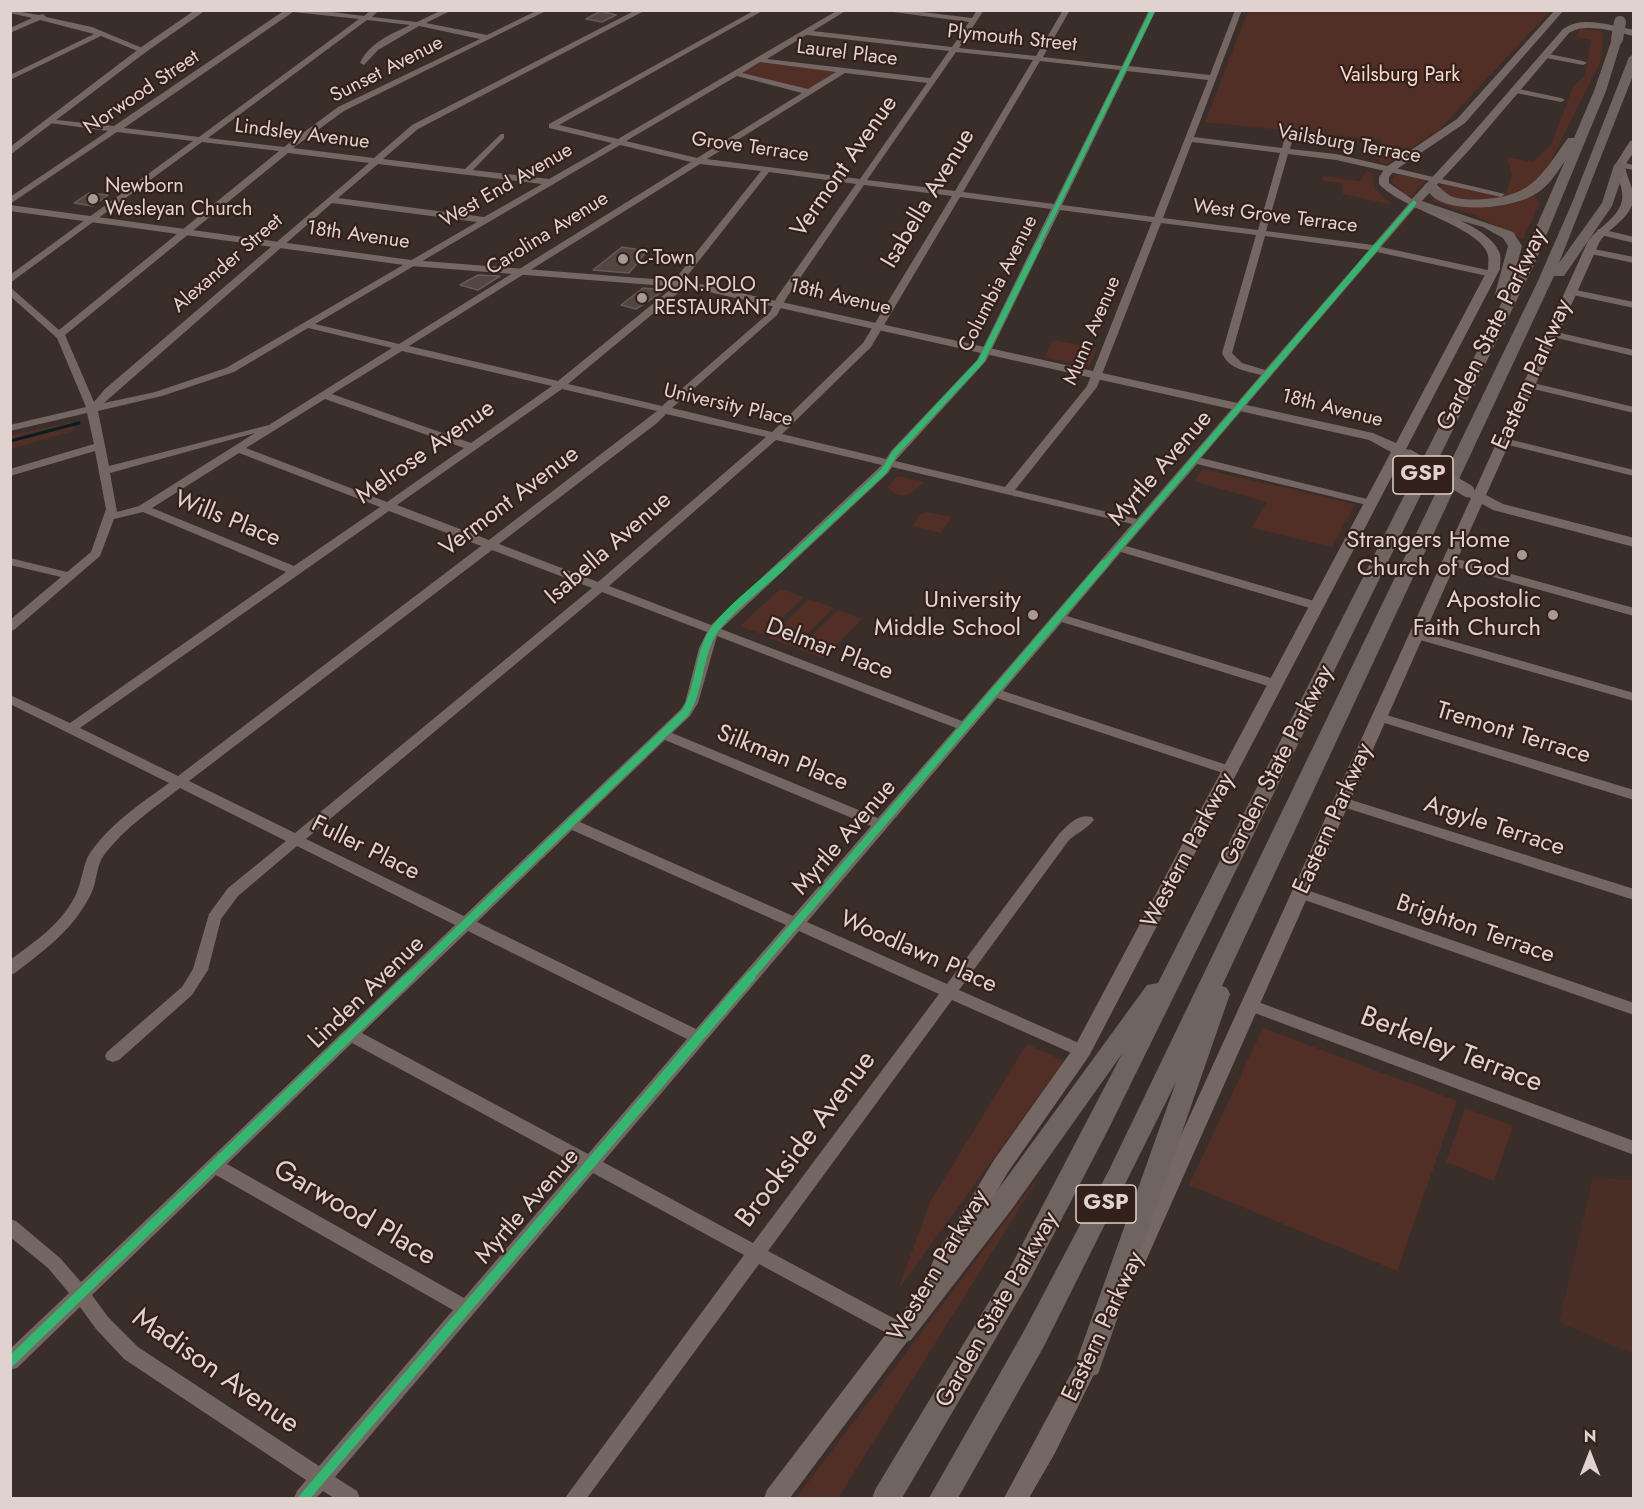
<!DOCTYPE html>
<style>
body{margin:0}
#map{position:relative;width:1644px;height:1509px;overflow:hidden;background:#392e2a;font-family:Jost,sans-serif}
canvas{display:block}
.frame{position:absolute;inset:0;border:12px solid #e0d2ce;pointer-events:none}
.north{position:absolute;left:1560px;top:1425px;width:60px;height:60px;-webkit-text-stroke:4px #34201b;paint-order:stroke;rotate:0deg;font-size:16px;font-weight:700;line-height:24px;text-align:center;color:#e0d2ce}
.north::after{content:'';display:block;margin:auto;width:21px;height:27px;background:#e0d2ce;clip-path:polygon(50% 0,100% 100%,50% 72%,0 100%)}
</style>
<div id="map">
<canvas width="1644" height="1509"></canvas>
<div class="frame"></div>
<div class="north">N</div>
</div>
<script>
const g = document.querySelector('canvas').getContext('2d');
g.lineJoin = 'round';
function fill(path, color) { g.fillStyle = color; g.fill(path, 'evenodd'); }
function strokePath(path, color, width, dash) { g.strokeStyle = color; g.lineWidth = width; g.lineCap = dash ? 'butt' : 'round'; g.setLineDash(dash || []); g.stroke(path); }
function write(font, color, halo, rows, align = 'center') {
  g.font = font + ' Jost,sans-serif'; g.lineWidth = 4.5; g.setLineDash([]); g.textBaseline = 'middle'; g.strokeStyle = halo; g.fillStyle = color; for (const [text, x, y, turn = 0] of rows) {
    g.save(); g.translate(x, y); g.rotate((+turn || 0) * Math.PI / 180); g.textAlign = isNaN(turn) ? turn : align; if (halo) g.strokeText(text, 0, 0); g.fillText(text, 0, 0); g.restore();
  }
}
fill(new Path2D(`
 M1593 1178 1633 1180V1354L1559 1322Z`), '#482e27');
fill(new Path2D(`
 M1248 11H1550L1440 129 1387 164 1379 162 1381 140 1205 122Z
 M1581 28 1603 31 1601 60 1545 172 1530 188 1540 203 1523 239 1474 215 1431 201 1442 184 1505 197 1512 174 1507 157 1533 162 1551 145 1573 87 1585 75 1591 40 1575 37Z
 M760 61 840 71 810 90 739 73Z
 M1367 171 1373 173C1372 190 1381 195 1394 205L1343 194 1342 183 1323 181V176L1360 181Z
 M1395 174 1426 180 1412 196 1405 195 1392 182Z
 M1053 340 1097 348 1089 367 1045 357Z
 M72 422 76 430 11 449V435Z
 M1203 469 1355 504 1332 547 1252 528 1267 502 1194 481Z
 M898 476 923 482C912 495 901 502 887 487Z
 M926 512 952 517 941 533 913 526 921 513Z
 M780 589 804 597 764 635 740 626Z
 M809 599 834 608 794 647 769 638Z
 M838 610 862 619 823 658 798 649Z
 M1263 1028 1457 1101 1397 1271 1189 1185Z
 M1027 1044 1064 1061 898 1290 930 1202Z
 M1465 1108 1513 1126 1494 1181 1446 1162Z
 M1041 1174 838 1498H796Z`), '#522f26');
strokePath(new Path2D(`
 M10 441 79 423`), '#051e23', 3);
const building = new Path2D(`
 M601 11 616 15 602 22 586 19Z
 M89 193 108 195 93 206 74 203Z
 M622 247 647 251 629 273 593 270Z
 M478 275 500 276 478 290 460 285Z
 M643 288 665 290 636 309 621 305Z`);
fill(building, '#534642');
strokePath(building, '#645b58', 1.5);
fill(new Path2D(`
 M10 10 39 15 43 14 46 17 92 27 147 50 140 52 101 36 10 80V75L94 34 40 20 10 33V28L32 18 10 13Z
 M285 10H317L364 16 371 10H379L372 17 417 22 442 10H452L426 23 487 35 538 10H548L344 111 293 148 374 158 412 125 636 10H646L418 129 383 159 465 169 501 134H504V138L473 170 549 179 612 143 549 128V124L755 10H764L559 125 618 139 838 10H847L813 31 952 47 969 22 878 10H906L972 18 977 10H984L959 48 1036 56 1063 10H1070L1043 57 1122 66 1149 10H1156L1129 66 1210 75 1235 10H1242L1194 137 1282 148 1286 133 1290 131 1294 133 1290 149 1336 154 1505 194 1501 197 1336 160 1288 154 1266 231 1373 245 1411 201 1414 200 1418 203 1417 205 1381 247 1492 271 1497 274 1492 277 1377 252 1201 458 1375 501V505L1371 506 1197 464 1126 546 1321 603 1323 606 1321 609H1313L1121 552 1067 616 1281 681 1282 684 1281 687H1271L1062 622 1003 691 1236 768 1238 771 1236 774H1226L997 698 807 922 947 984 1059 834C1068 825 1078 813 1092 817L1094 820C1089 827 1076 834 1069 840L959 990 1088 1047 1090 1051 1088 1055 1082 1057 1076 1055 952 1000 768 1251 908 1326 911 1332 908 1338 902 1340 896 1338 759 1264 587 1498H565L744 1255 593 1173 335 1477 357 1491 360 1498H334L323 1491 316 1498H294L297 1491 306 1480 124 1359 96 1329 80 1307 17 1368 10 1370V1349L69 1293 48 1268 10 1237V1219L16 1221 60 1258 81 1282 455 925 297 846 238 896 221 919 208 970 192 995 119 1060 113 1062 107 1060 105 1056 107 1052 182 987 193 969 209 914 228 888 286 841 180 788C153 809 125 827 104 855 96 866 97 882 91 894 73 930 46 949 15 973L10 975V960C36 941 64 922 77 892 82 880 83 864 90 853 111 823 140 804 169 783L10 704V695L70 723 286 572 143 512 114 519 100 556 14 630 10 631V620L61 577 10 565V558L67 572 91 552 106 509 95 451 10 476V469L94 444 87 413 10 431V425L86 407 57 338 10 296V287L59 330 279 151 202 142 10 283V275L193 141 117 132 10 204V197L108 131 50 123H47V119L114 126ZM293 12 359 19 199 137 124 128ZM367 20 410 25C391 34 369 43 360 63L364 65 378 50 419 26 480 39 338 107 284 147 208 138ZM806 35H807L949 51 930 78 767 59ZM956 52 1033 60 955 191 867 180ZM1040 61 1120 70 1054 204 963 192ZM760 62 836 72 808 89 742 73ZM1127 71 1208 80 1154 217 1062 205ZM845 73 927 83 860 179 707 159ZM737 76 802 93 697 158 626 141ZM1192 142 1280 153 1258 230 1163 218ZM620 145 691 162 399 344 315 324ZM288 153 369 163 105 389 94 402 65 335ZM378 164 542 184 484 217 338 198ZM700 164 761 171 680 273 671 289 558 381 409 346ZM769 172 856 184 777 297 770 312 662 406 568 384 678 293 687 276ZM864 185 952 196 863 343 772 432 672 408 777 315 787 297ZM960 197 1051 209 977 360 891 451 886 459 782 434 871 347ZM332 203 477 222 226 368 155 392 104 403ZM1060 210 1152 222 1087 386 1005 487 895 461 986 361ZM1161 223 1256 235 1222 353C1229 369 1245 371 1261 375L1137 519 1015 490 1097 387ZM1265 236 1369 250 1265 370 1242 363 1232 353ZM308 328 392 348 269 425 109 466 98 411 162 396 234 372ZM402 351 552 386 471 443 332 394ZM562 389 657 411 489 540 397 505ZM325 399 464 448 387 502 246 448ZM666 414 766 437 598 582 499 544 657 423ZM255 433 139 506 117 512 110 473ZM776 440 882 465 711 625 609 586ZM239 453 380 507 294 566 152 508ZM892 467 1132 524 962 721 721 629 888 473ZM389 511 481 546 178 776 80 728ZM492 550 592 588 295 833 189 781ZM602 592 707 632 699 648 685 703 680 710 464 916 306 839ZM717 636 956 728 878 818 672 733 690 716 698 703ZM665 740 871 826 793 916 580 822ZM572 830 786 925 696 1029 477 922ZM468 931 687 1039 588 1154 362 1033ZM799 931 939 994 753 1243 603 1162ZM352 1043 578 1165 464 1298 227 1164ZM216 1175 453 1310 319 1466 138 1347 108 1317 92 1295Z
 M1544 53 1583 61 1587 63 1583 65 1541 57 1540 55Z
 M1514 88 1561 98 1565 100 1561 102 1511 92V88Z
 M1620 162 1634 165V170L1617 167 1616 165Z
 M1600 229 1634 237V243L1597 234V230Z
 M1589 248 1634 257V263L1586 253V249Z
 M1571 289 1634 302V308L1568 294 1566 292Z
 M1552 331 1634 350V356L1548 336V332Z
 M1529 382 1634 407V413L1525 387 1524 385Z
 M1504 438 1634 470V476L1500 443 1499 441Z
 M1450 557 1634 608V616L1446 564 1444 561 1446 558Z
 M1417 631 1634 693V701L1413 638 1411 635 1413 632Z
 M1380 713 1634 790V800L1375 720 1373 717Z
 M1342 797 1634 889V900L1337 805 1335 802Z
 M1301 888 1634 1003V1015L1296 897 1294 893 1296 889Z
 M1250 999 1634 1141V1155L1244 1009 1242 1005 1244 1001Z`), '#746663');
fill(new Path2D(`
 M195 10H206L146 52 10 155V147L140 48Z
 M1555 10H1564L1465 123 1394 171 1389 177V183L1412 199 1463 144 1563 29C1584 15 1610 26 1634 30V36C1615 32 1586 22 1569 33L1471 148 1420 203C1442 213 1492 229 1500 254 1501 258 1500 265 1500 269L1406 449 1415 455 1408 459 1402 457 1089 1056 1008 1172 950 1273 942 1275 934 1273 931 1266 934 1259 994 1160 1075 1046 1391 452 1369 440 691 288 411 266 10 211V205L411 260 691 282 1373 433 1396 443 1488 269C1488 265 1489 259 1488 255 1481 227 1401 209 1379 184V177L1386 167 1457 119Z
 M1634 140V152L1625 165C1626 175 1631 183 1633 192 1637 215 1611 226 1600 241L1486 495 1503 504 1634 538V547L1493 510 1482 504 1148 1256 1145 1263 1137 1265 1129 1263 1126 1256 1471 498 1465 493 1467 490H1475L1588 241C1599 226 1626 214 1622 192 1621 183 1616 175 1615 165L1630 141Z
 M907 1314 915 1317 918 1324 915 1331 790 1498H764L767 1490 899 1317Z
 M1092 1346 1100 1349 1103 1356 1055 1453 1029 1498H1004L1084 1349Z`), '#756763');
fill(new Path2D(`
 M1617 36 1622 39 1606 91 1534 265 1108 1130 1030 1280 902 1498H872L876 1488 1012 1264 1122 1054 1012 1209 911 1340 902 1344 893 1340 889 1332 893 1324 994 1195 1147 985 1158 983 1504 298 1497 297 1495 294 1508 246 1503 238 1483 227 1409 206 1408 203 1414 199 1419 200 1513 232 1522 246 1513 280 1565 161C1557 172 1549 186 1537 193 1515 208 1454 215 1432 196 1429 193 1426 189 1424 185L1430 181C1439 184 1443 193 1453 197 1463 200 1475 200 1485 199 1533 196 1542 174 1568 138H1574L1594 91 1612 39Z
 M1634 54V73L1559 263 1602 203 1614 165 1620 161 1626 165 1612 206 1564 276H1554L1222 986 1227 988 1230 994 1098 1374 1088 1377 1078 1374 1075 1365 1176 1082 1043 1348 958 1498H929L1024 1331 1109 1170 1537 283 1572 203 1629 57Z`), '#706461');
strokePath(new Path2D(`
 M1409 456 1468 491`), '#756763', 13);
strokePath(new Path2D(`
 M1617 39 1620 22`), '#706461', 12);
strokePath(new Path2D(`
 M1037 247 1153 10
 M1376 247 1414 203`), '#33b770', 4.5);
strokePath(new Path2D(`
 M782 566 884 471 895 453 981 361 1038 246
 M1103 566 1377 246`), '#33b770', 6);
strokePath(new Path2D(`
 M410 977 685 713C699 690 698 663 709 639 719 616 764 583 784 564
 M750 977 1104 564`), '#33b770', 8);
strokePath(new Path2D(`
 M10 1362 411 976
 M304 1498 751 976`), '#33b770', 10);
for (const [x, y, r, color] of [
 [93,199,6,"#a69995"],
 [623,259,6,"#a69995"],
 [642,298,6,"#a69995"],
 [1522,555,6,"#a69995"],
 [1033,615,6,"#a69995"],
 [1553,615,6,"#a69995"]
]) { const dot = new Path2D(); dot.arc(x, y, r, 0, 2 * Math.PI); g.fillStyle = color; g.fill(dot); strokePath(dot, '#34201b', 2); }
write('20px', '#e0d2ce', '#34201b', [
 ["Plymouth Street",1012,39,6],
 ["Laurel Place",847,54,7],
 ["Sunset Avenue",387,70,-27],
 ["Norwood Street",142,93,-34],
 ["Lindsley Avenue",302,135,7],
 ["Vailsburg Terrace",1349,145,10],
 ["Grove Terrace",750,148,8],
 ["West End Avenue",507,186,-30],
 ["West Grove Terrace",1275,217,7],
 ["Carolina Avenue",548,234,-32],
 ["18th Avenue",358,236,8],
 ["Alexander Street",228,264,-41],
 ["Columbia Avenue",999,284,-63],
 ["18th Avenue",840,298,13],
 ["Munn Avenue",1093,331,-67],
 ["University Place",728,406,13],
 ["18th Avenue",1332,409,14]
]);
write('20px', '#f9d8cf', '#34201b', [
 ["Vailsburg Park",1400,76]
]);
write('20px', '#e0d2ce', '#34201b', [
 ["Newborn",105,187],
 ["Wesleyan Church",105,210],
 ["C-Town",635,259],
 ["DON.POLO",654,286],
 ["RESTAURANT",654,309]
], 'left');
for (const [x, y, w] of [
 [1423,475,60],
 [1106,1204,60]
]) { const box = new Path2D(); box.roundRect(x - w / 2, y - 19, w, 38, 4.5); g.fillStyle = '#34201b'; g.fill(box); strokePath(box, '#e0d2ce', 1.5); }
write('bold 22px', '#e0d2ce', null, [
 ["GSP",1423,475],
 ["GSP",1106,1204]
]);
write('24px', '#e0d2ce', '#34201b', [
 ["Vermont Avenue",845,167,-55],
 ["Isabella Avenue",929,199,-59],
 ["Garden State Parkway",1493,330,-64],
 ["Eastern Parkway",1533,375,-66],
 ["Melrose Avenue",426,453,-35],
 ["Myrtle Avenue",1161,469,-49],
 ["Vermont Avenue",510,502,-37],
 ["Wills Place",227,520,22],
 ["Isabella Avenue",609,549,-41],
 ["Delmar Place",829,650,21],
 ["Tremont Terrace",1513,734,17],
 ["Silkman Place",782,759,22],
 ["Garden State Parkway",1278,766,-63],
 ["Eastern Parkway",1334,819,-66],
 ["Argyle Terrace",1494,827,18],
 ["Myrtle Avenue",845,838,-49],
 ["Fuller Place",365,849,26],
 ["Western Parkway",1189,851,-62],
 ["Brighton Terrace",1475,930,19],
 ["Woodlawn Place",918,953,24],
 ["Linden Avenue",367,993,-44],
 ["Myrtle Avenue",528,1207,-49],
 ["Western Parkway",939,1266,-59],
 ["Garden State Parkway",998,1310,-60],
 ["Eastern Parkway",1104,1327,-65]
]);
write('24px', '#e0d2ce', '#34201b', [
 ["Strangers Home",1510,541],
 ["Church of God",1510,569],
 ["University",1021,601],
 ["Middle School",1021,629],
 ["Apostolic",1541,601],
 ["Faith Church",1541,629]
], 'right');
write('28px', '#e0d2ce', '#34201b', [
 ["Berkeley Terrace",1451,1051,21],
 ["Brookside Avenue",807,1140,-53],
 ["Garwood Place",354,1214,30],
 ["Madison Avenue",215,1372,35]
]);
</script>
